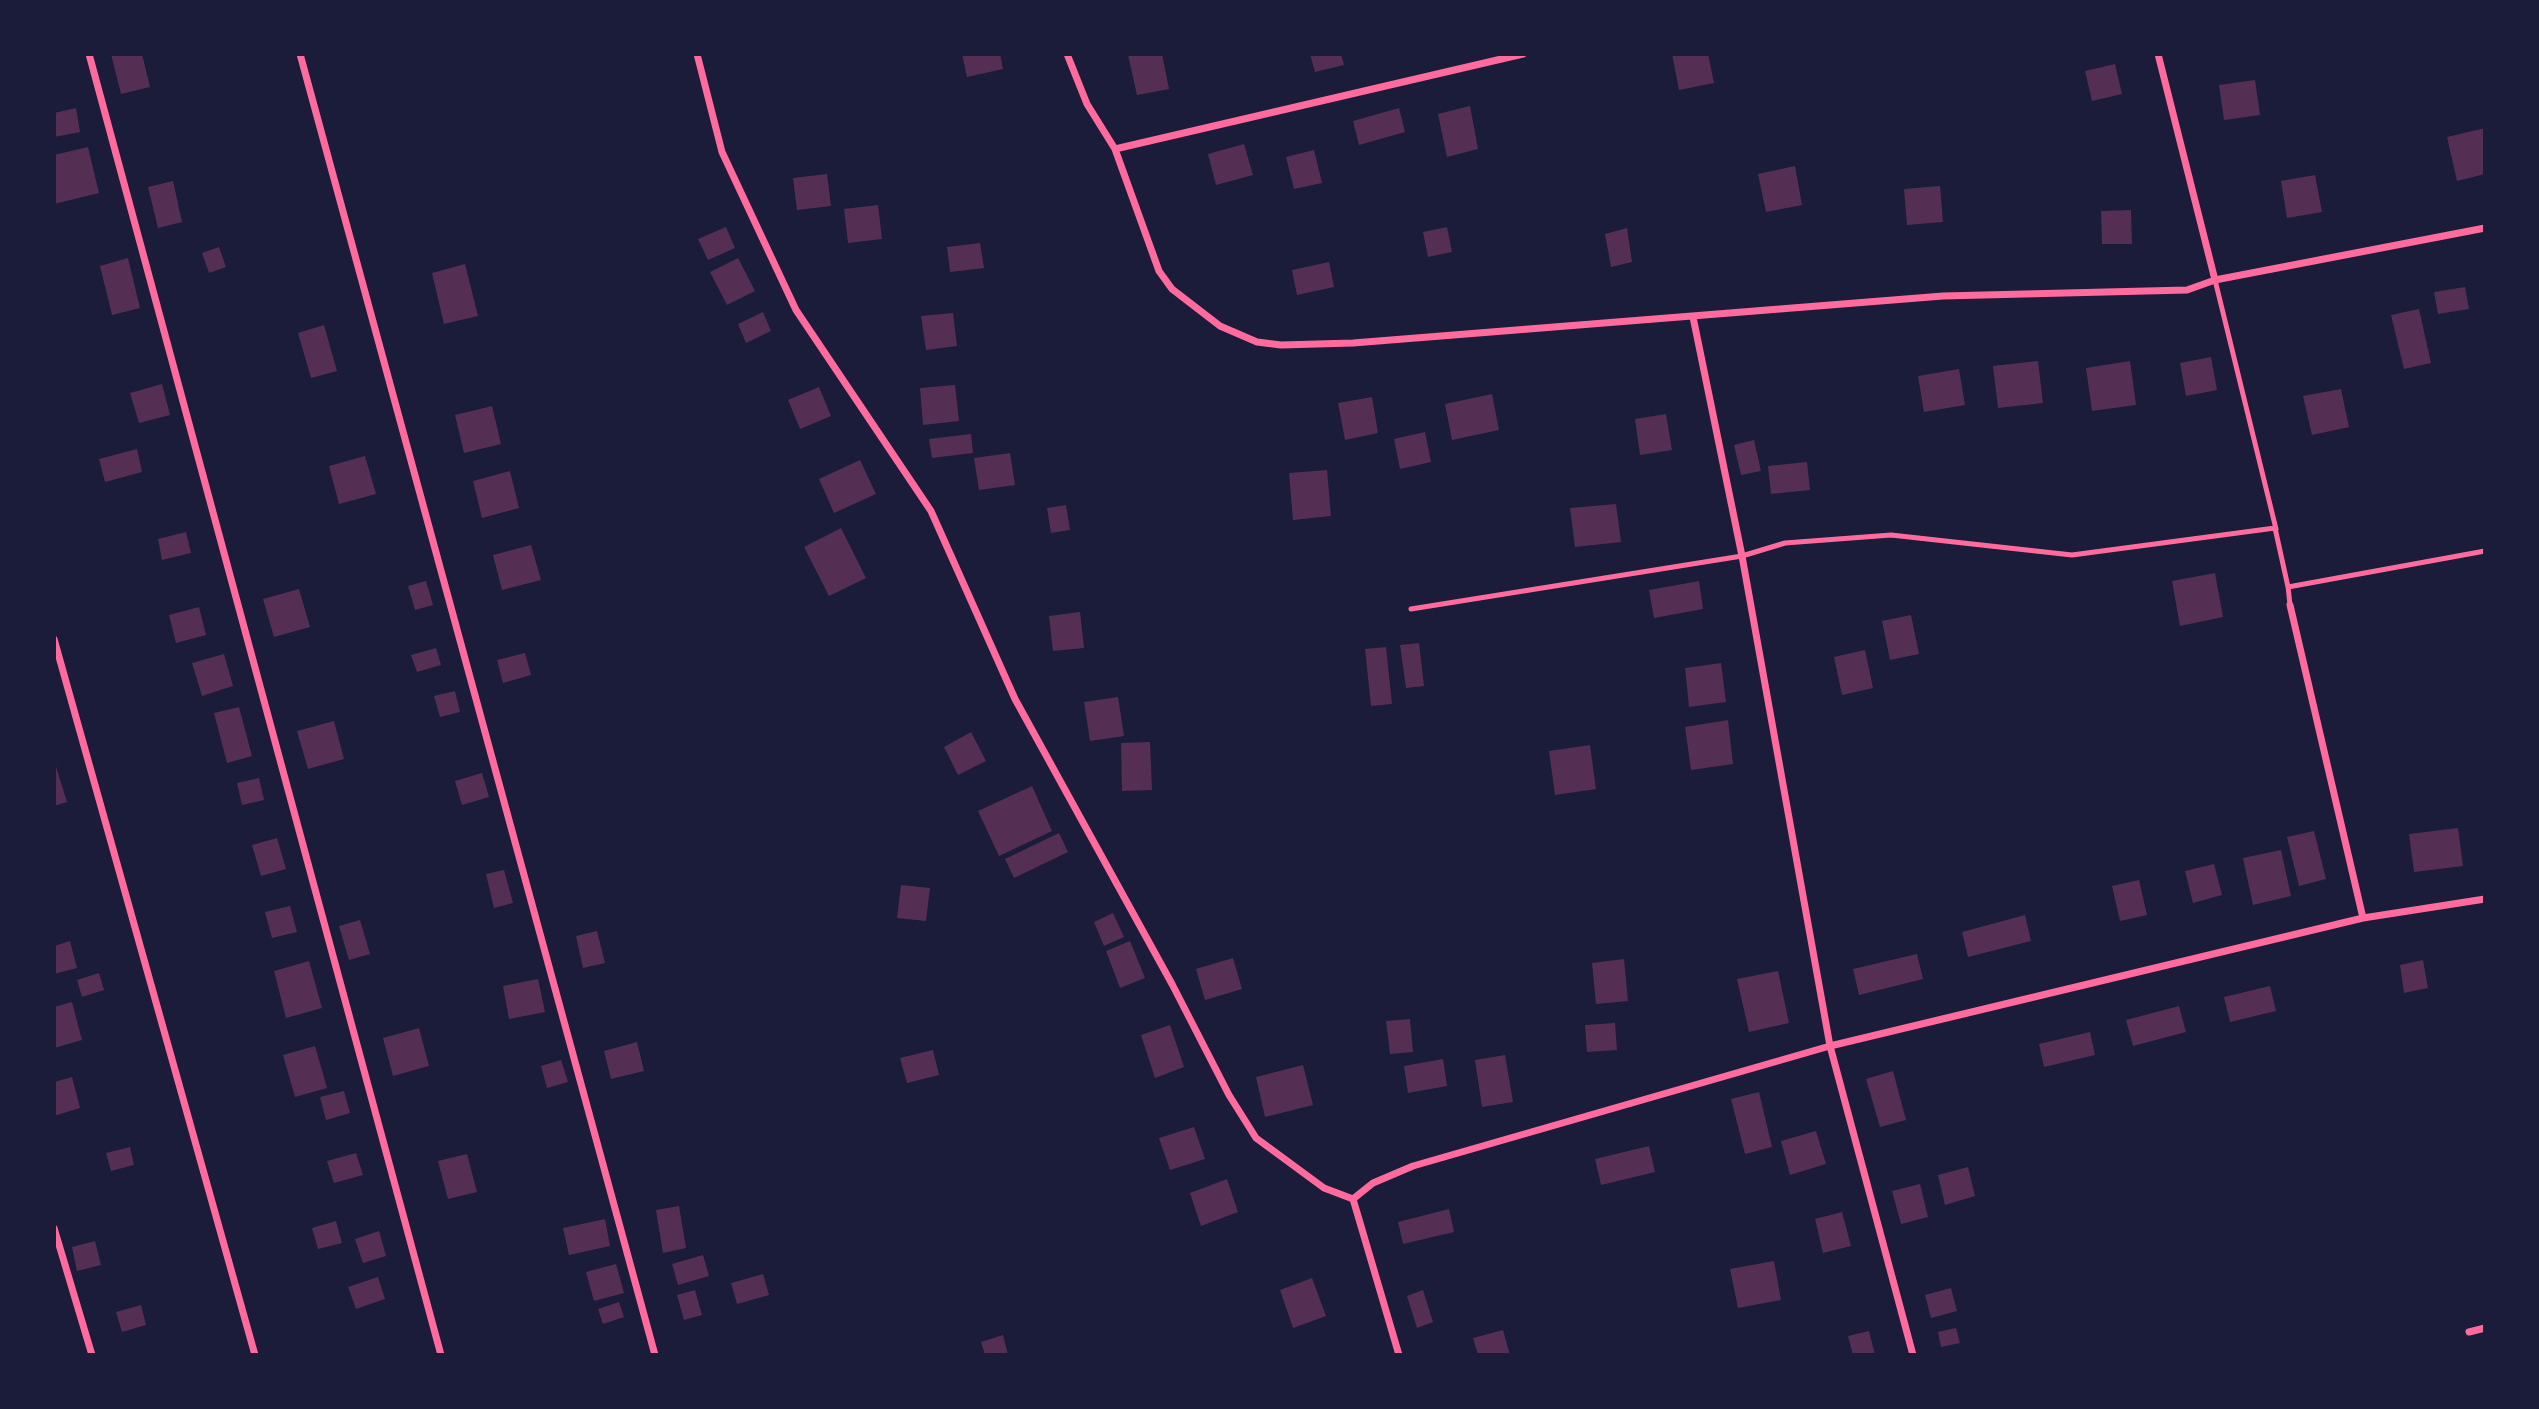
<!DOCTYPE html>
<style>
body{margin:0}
#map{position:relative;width:2539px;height:1409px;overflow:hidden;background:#1b1b3a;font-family:Overpass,sans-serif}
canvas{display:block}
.frame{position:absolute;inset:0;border:56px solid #1b1b3a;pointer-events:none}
</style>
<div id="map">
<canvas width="2539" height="1409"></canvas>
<div class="frame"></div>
</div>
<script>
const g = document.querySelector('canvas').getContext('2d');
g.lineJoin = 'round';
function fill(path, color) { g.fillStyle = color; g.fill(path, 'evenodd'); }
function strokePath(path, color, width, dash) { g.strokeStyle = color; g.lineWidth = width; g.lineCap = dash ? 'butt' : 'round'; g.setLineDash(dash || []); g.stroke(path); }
fill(new Path2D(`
 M111 54H142L150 87 121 94Z
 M962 54H1000L1003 69 967 77Z
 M1162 54 1169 89 1137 95 1128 55Z
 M1310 54H1341L1344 65 1315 72Z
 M1672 54H1708L1714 83 1679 90Z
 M2115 64 2122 94 2092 101 2085 71Z
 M2255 80 2260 115 2224 120 2219 85Z
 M1470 106 1478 149 1447 157 1438 114Z
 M76 108 80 132 54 137V113Z
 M1399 108 1405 132 1359 145 1353 121Z
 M2485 128V174L2457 181 2447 137Z
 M1244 144 1253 175 1216 185 1208 154Z
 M88 147 99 193 54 204V155Z
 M1314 150 1322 183 1294 189 1286 157Z
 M1795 166 1802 205 1766 212 1758 174Z
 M827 174 831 206 797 210 793 178Z
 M2315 175 2322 212 2287 218 2281 181Z
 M173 181 182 222 158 228 148 187Z
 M1940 186 1943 222 1907 225 1904 189Z
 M878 205 882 239 848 243 844 209Z
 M2131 210 2132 244H2102L2101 211Z
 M726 227 735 248 708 260 698 239Z
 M1447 227 1452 252 1428 257 1423 232Z
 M1627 228 1632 262 1611 267 1605 234Z
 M980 243 984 268 950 272 947 247Z
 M219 247 226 267 209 273 202 253Z
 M128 258 140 308 112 315 100 266Z
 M738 258 755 291 727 305 710 272Z
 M1329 262 1334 287 1297 295 1292 270Z
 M465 264 478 316 444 324 432 273Z
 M2465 287 2469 309 2438 314 2434 292Z
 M2419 309 2431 363 2404 369 2391 315Z
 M763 312 771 331 746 343 738 324Z
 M953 313 957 346 926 350 921 316Z
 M324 325 337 371 311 378 298 333Z
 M2211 357 2217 390 2186 396 2180 363Z
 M2038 361 2043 403 1998 408 1993 366Z
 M2130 361 2136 405 2092 411 2086 368Z
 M1959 369 1965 405 1924 412 1918 376Z
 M162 384 170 415 139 423 130 393Z
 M955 385 959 421 923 425 920 388Z
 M819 387 831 416 800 429 788 400Z
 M2341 389 2349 427 2312 435 2303 396Z
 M1492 394 1499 430 1452 440 1445 404Z
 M1372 397 1378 433 1345 440 1338 403Z
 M492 406 501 444 464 453 455 415Z
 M1666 414 1672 450 1640 455 1635 419Z
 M1425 432 1431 462 1400 469 1394 439Z
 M971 434 973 453 932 458 929 439Z
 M1754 440 1761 471 1741 475 1734 445Z
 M137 449 142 472 105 482 99 459Z
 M1010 453 1015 485 979 490 974 458Z
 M365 456 376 494 339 504 329 466Z
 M860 460 876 494 834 513 819 479Z
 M1807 462 1810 490 1771 494 1768 466Z
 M1327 470 1331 516 1293 520 1289 473Z
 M510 471 519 508 482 518 473 481Z
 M1616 504 1621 542 1575 547 1570 508Z
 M1066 505 1070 530 1051 533 1047 508Z
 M841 528 866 578 829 596 804 547Z
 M186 532 191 553 162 560 158 539Z
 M531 545 541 580 502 590 493 555Z
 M2215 573 2223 617 2180 626 2172 581Z
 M426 581 433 605 415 610 408 586Z
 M1699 581 1703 609 1654 618 1649 590Z
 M299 589 310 627 274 637 263 599Z
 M199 607 206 635 176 643 169 615Z
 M1080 612 1084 648 1053 651 1049 616Z
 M1911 615 1919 654 1890 660 1882 621Z
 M1419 643 1424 686 1406 688 1400 645Z
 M1386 647 1392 704 1371 706 1365 649Z
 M436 648 441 665 417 672 411 655Z
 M1865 650 1873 688 1842 695 1834 657Z
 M525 653 531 675 503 683 497 660Z
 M224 654 233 686 202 696 192 663Z
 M1721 663 1726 702 1689 707 1685 668Z
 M455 691 460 712 440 717 434 696Z
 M1118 697 1124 736 1090 741 1084 702Z
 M239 707 252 756 227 763 214 713Z
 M1728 720 1733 764 1691 770 1685 727Z
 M334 721 344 759 308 769 297 731Z
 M971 732 986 761 958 775 944 747Z
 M1150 742 1152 790 1122 791 1121 743Z
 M1590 745 1596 789 1555 795 1549 751Z
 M54 760 67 802 54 806Z
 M482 773 489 797 462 805 455 781Z
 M259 778 264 800 242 805 237 783Z
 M1032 786 1052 831 999 856 978 811Z
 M2458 828 2463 866 2414 872 2409 834Z
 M2314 831 2326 879 2299 886 2287 837Z
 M1059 833 1068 852 1014 878 1005 859Z
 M277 838 286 869 261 876 252 845Z
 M2281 850 2291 896 2253 905 2243 858Z
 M2214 864 2222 895 2193 903 2185 871Z
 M504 870 513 903 494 908 486 874Z
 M2139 880 2147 915 2120 921 2112 886Z
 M901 885 930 888 926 921 897 918Z
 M290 906 297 932 272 938 265 912Z
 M1113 913 1124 937 1104 946 1094 922Z
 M2025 915 2031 941 1968 957 1962 932Z
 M360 920 370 954 349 960 339 926Z
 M597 931 605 963 583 968 576 936Z
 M70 941 77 968 54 974V946Z
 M1130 941 1145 978 1120 988 1106 951Z
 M1917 954 1923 979 1859 995 1853 969Z
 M1233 958 1242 989 1205 1000 1196 969Z
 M1624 959 1628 1001 1596 1004 1592 963Z
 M2423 960 2428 988 2404 993 2400 965Z
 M309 961 322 1008 286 1018 274 971Z
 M1778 971 1789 1023 1749 1032 1737 979Z
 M99 973 104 990 82 997 77 980Z
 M538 979 545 1012 509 1019 503 986Z
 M2270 986 2276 1011 2230 1022 2224 997Z
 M72 1002 82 1040 54 1048V1007Z
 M2179 1006 2186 1032 2133 1046 2126 1020Z
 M1410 1019 1413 1052 1390 1054 1386 1021Z
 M1615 1023 1617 1050 1587 1052 1585 1025Z
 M1170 1025 1184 1067 1155 1078 1141 1035Z
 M419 1028 429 1066 393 1076 383 1038Z
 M2090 1032 2095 1055 2044 1067 2039 1044Z
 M637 1042 644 1071 611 1079 604 1051Z
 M315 1046 327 1088 295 1097 283 1055Z
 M933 1050 939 1075 907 1083 900 1058Z
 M1505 1055 1513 1102 1482 1107 1475 1060Z
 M1443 1059 1447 1086 1408 1093 1404 1066Z
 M561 1060 568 1082 547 1088 541 1066Z
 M1303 1065 1313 1105 1265 1117 1256 1077Z
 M1893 1071 1906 1120 1880 1127 1866 1079Z
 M72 1077 80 1108 54 1116V1082Z
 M344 1091 350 1113 326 1120 320 1097Z
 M1759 1092 1772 1147 1745 1154 1731 1099Z
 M1194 1127 1205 1159 1170 1170 1159 1138Z
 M1816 1131 1826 1164 1790 1175 1781 1141Z
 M1649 1146 1655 1172 1601 1185 1595 1159Z
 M130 1147 134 1165 111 1171 106 1153Z
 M356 1153 363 1175 334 1183 327 1161Z
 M467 1154 477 1192 448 1199 438 1161Z
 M1968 1167 1975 1196 1945 1205 1938 1175Z
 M1227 1179 1238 1212 1201 1226 1190 1193Z
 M1920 1184 1928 1217 1901 1224 1892 1191Z
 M679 1206 686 1248 663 1253 656 1210Z
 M1449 1209 1454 1232 1403 1244 1398 1222Z
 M1842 1212 1851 1246 1823 1253 1815 1219Z
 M605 1219 610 1246 569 1255 563 1228Z
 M336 1221 342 1243 318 1249 312 1228Z
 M379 1231 386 1256 363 1263 355 1239Z
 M95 1241 101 1265 77 1271 72 1247Z
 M703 1255 709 1276 678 1285 672 1264Z
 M1774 1261 1781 1300 1738 1308 1730 1269Z
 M616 1264 624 1293 594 1301 586 1272Z
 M763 1274 769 1295 737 1304 731 1283Z
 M378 1277 385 1299 356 1309 348 1287Z
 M1312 1278 1326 1316 1293 1328 1280 1290Z
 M1951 1288 1957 1311 1931 1318 1925 1295Z
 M695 1290 702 1315 684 1320 677 1295Z
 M1423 1290 1433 1322 1417 1328 1407 1296Z
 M619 1302 624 1317 603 1324 598 1309Z
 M141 1305 146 1325 122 1332 116 1312Z
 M1956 1328 1960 1343 1941 1347 1938 1332Z
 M1503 1330 1510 1355H1478L1473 1338Z
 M1869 1331 1875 1355H1853L1848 1336Z
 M1003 1335 1008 1355H985L981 1342Z`), '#542f53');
strokePath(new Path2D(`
 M2215 280 2276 529
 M2288 586 2290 605
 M1411 609 1742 556 1785 543 1891 535 2072 555 2275 528 2288 587 2485 551`), '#ff6b9d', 5);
strokePath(new Path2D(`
 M89 54 441 1355
 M300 54 655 1355
 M697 54 722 152 796 310 931 511 1015 699 1172 984 1229 1095 1256 1138 1324 1188 1353 1199 1399 1355
 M1067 54 1087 104 1115 149 1159 271 1172 289 1220 326 1257 342 1281 345 1353 343 1943 296 2187 290 2215 280 2485 228
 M2158 54 2215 280
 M1115 149 1523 54
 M1693 317 1742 556 1830 1046 1913 1355
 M2290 605 2363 918
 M54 639 255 1355
 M1353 1199 1373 1183 1413 1166 1830 1046 2363 918 2485 899
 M54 1228 92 1355
 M2469 1332 2485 1328`), '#ff6b9d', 7);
</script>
